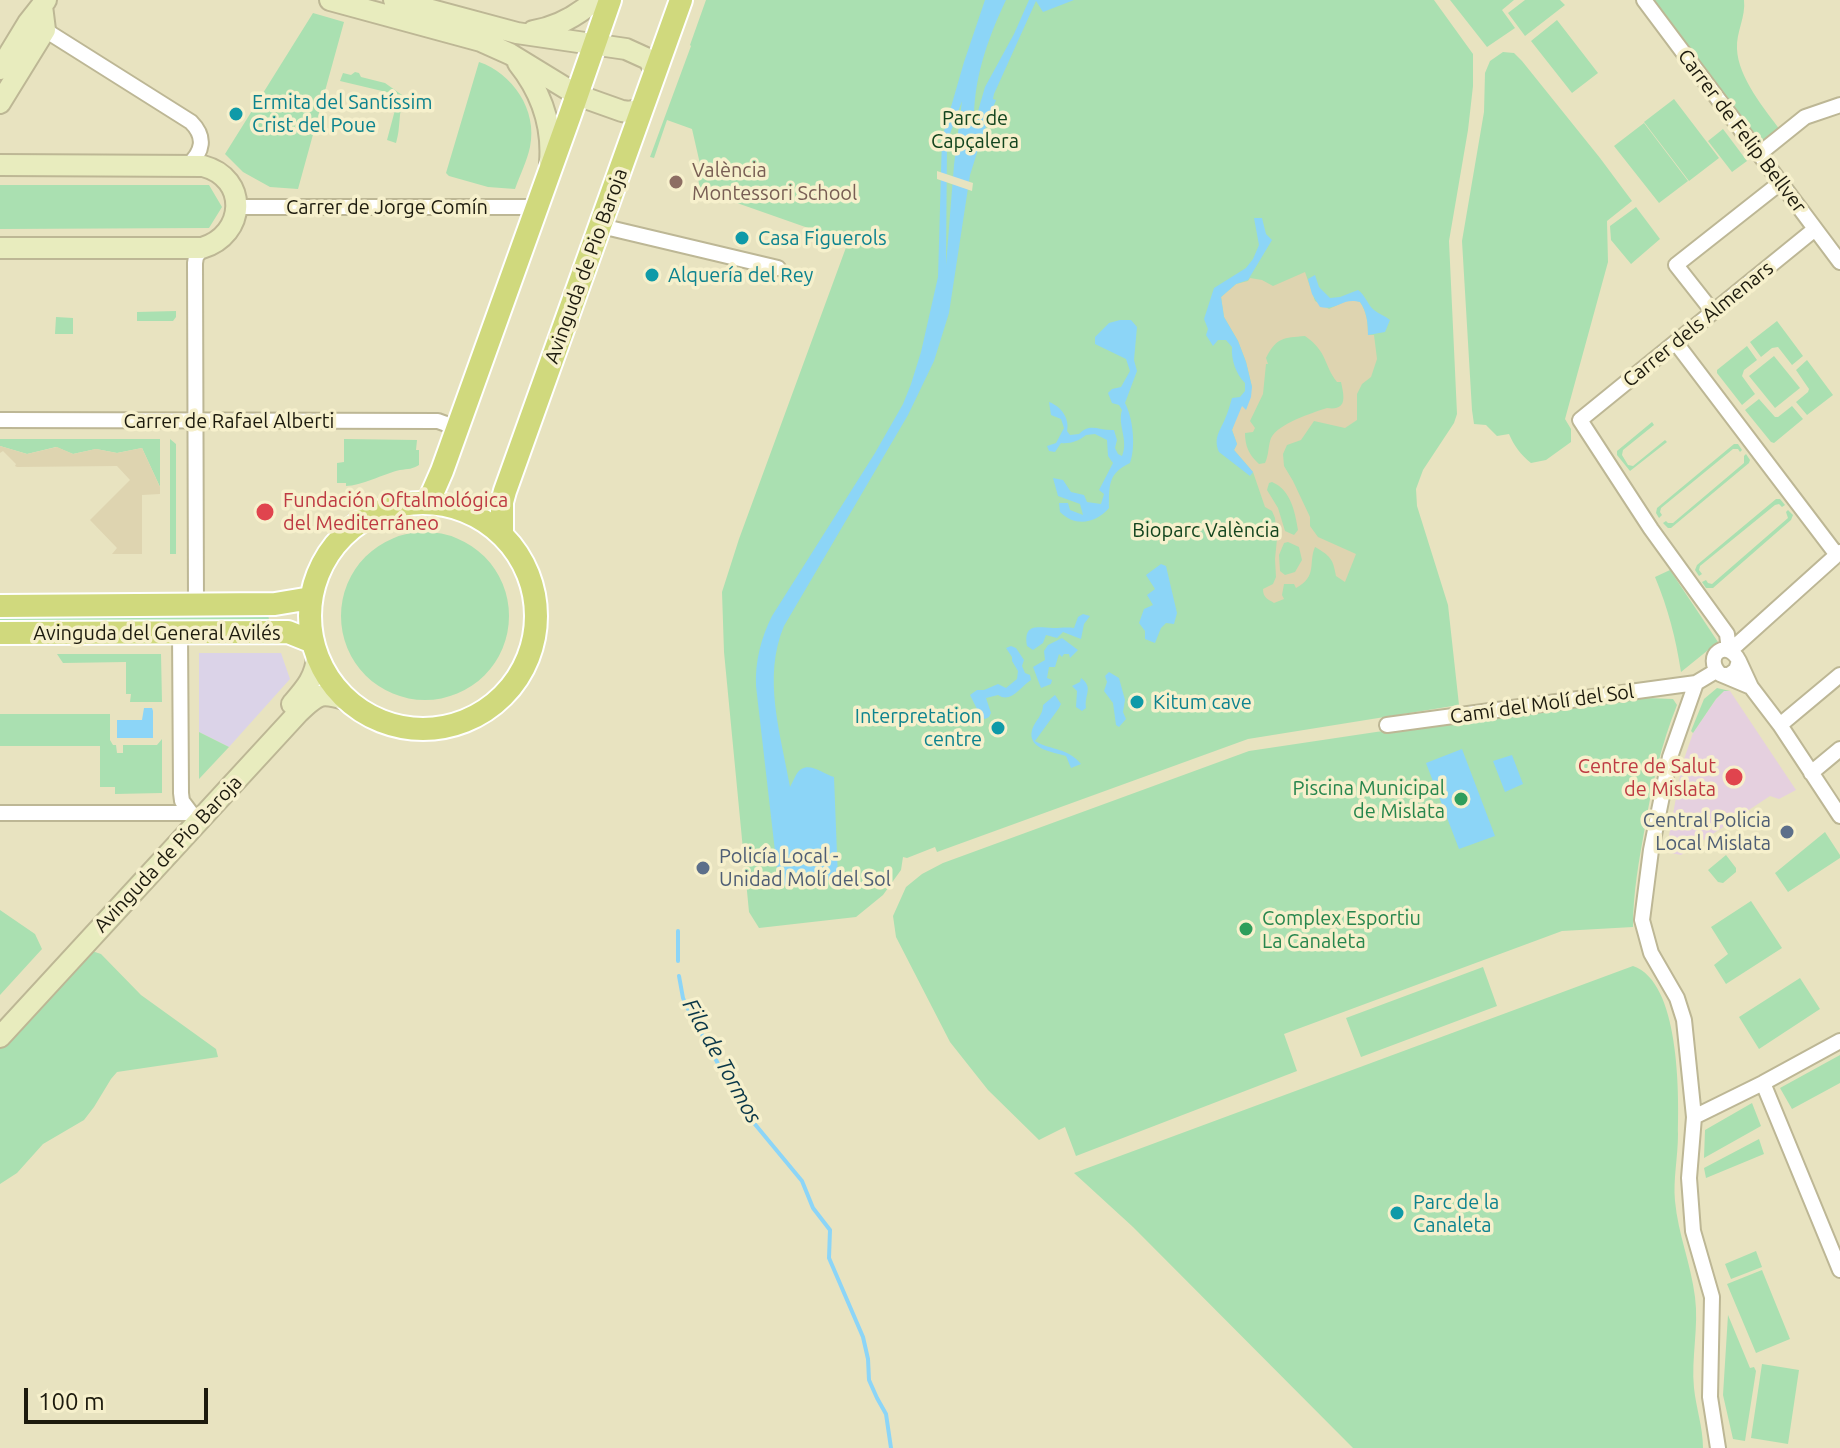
<!DOCTYPE html>
<meta charset="utf-8">
<style>
body{margin:0}
#map{position:relative;width:1840px;height:1448px;overflow:hidden;background:#e8e3c0;font-family:Ubuntu,sans-serif}
canvas{display:block}
.scale{position:absolute;left:24px;top:1388px;width:184px;height:36px;box-sizing:border-box;border:4px solid #1c1a0d;border-top:0;padding-left:10px;font-size:24px;line-height:28px;white-space:nowrap;color:#1c1a0d;-webkit-text-stroke:6px #f6f0cc;paint-order:stroke}
</style>
<div id="map">
<canvas width="1840" height="1448"></canvas>
<div class="scale">100 m</div>
</div>
<script>
const g = document.querySelector('canvas').getContext('2d');
g.lineJoin = 'round';
function fill(path, color) { g.fillStyle = color; g.fill(path, 'evenodd'); }
function strokePath(path, color, width, dash) { g.strokeStyle = color; g.lineWidth = width; g.lineCap = dash ? 'butt' : 'round'; g.setLineDash(dash || []); g.stroke(path); }
function write(font, color, halo, rows, align = 'center') {
  g.font = font + ' Ubuntu,sans-serif'; g.lineWidth = 7; g.setLineDash([]); g.textBaseline = 'middle'; g.strokeStyle = halo; g.fillStyle = color; for (const [text, x, y, turn = 0] of rows) {
    g.save(); g.translate(x, y); g.rotate((+turn || 0) * Math.PI / 180); g.textAlign = isNaN(turn) ? turn : align; if (halo) g.strokeText(text, 0, 0); g.fillText(text, 0, 0); g.restore();
  }
}
fill(new Path2D(`
 M199 653H281L290 679 229 747 199 732Z`), '#dbd3e8');
fill(new Path2D(`
 M1724 691H1730L1796 790 1779 799 1770 796 1681 855 1666 852 1682 765 1693 733 1716 699Z`), '#e5d0df');
fill(new Path2D(`
 M706 0H1434L1473 54V86L1468 130 1449 241 1457 414 1454 423 1423 470 1416 489 1417 506 1448 605 1459 705 1248 739 937 852 935 847 907 858 903 857 901 870 883 895 856 917 759 928 749 912 724 652 722 592 739 539 848 242 700 190 698 178 703 177 692 129 667 120 654 158 650 157 691 46 690 45Z
 M1450 0H1514L1502 10 1515 28 1487 47Z
 M1525 0H1560L1565 5 1525 36 1508 13Z
 M1651 0H1744C1746 17 1736 32 1737 49 1738 77 1765 110 1781 131L1761 146Z
 M313 13 344 22 298 189 270 187 243 172 225 154Z
 M1557 20 1598 73 1572 93 1531 41Z
 M1503 52 1514 53 1522 61 1600 158 1632 201 1607 221 1608 262 1565 419 1571 429V442L1546 460 1531 463C1521 455 1514 446 1509 434L1497 436 1486 425 1474 424 1472 410 1462 241 1484 112 1485 73 1490 61Z
 M479 62C512 73 538 110 530 147 527 161 520 175 515 189L488 187 449 176 446 173Z
 M355 72 359 73 361 77 385 83 402 95C404 103 401 107 400 115 399 125 399 133 396 143L387 140 399 95 340 81 343 73 351 75Z
 M1674 99 1719 158 1689 181 1644 122Z
 M1644 123 1688 181 1659 203 1614 146Z
 M1723 129 1747 161 1732 172 1708 141Z
 M0 185H209L222 207 209 228 0 229Z
 M1636 207 1660 239 1631 264 1611 240 1610 226Z
 M176 311V317L173 321H137V312Z
 M56 317 73 318V334H55Z
 M1777 321 1803 356 1792 365 1778 347 1772 348 1761 357 1750 342Z
 M1747 346 1757 360 1744 370 1742 376 1755 394 1742 405 1717 373V370Z
 M1774 356 1800 388 1775 408 1749 376Z
 M1807 360 1833 395 1807 415 1796 402 1808 392 1809 389 1796 370Z
 M1759 399 1775 417H1778L1792 406 1803 419 1774 443 1771 442 1745 410Z
 M1652 422 1654 425 1623 450 1622 455 1628 465 1633 466 1665 440 1667 442 1630 471 1617 455V451Z
 M0 439H160V487L142 448 117 453 96 449 73 454 56 447 27 454 0 446Z
 M170 439 176 444V554H170Z
 M344 439 417 440 416 450H419V465C413 469 408 469 400 470 383 474 361 486 346 486V483H337V463L344 462Z
 M1734 444H1738L1742 450 1740 452 1738 449H1733L1661 508 1660 512 1662 515 1659 518 1656 513 1657 508Z
 M1746 454 1750 460 1749 463 1671 528H1668L1663 523 1666 521 1668 523H1673L1744 463V456Z
 M1776 499H1780L1785 505 1782 507 1779 504 1775 505 1700 566 1699 570 1702 574 1699 576 1695 570 1697 565Z
 M1788 510 1793 515 1791 520 1713 588H1706L1702 582 1706 580 1708 583 1712 584 1788 518 1786 512Z
 M341 616a84 84 0 1 1 168 0a84 84 0 1 1-168 0Z
 M1670 570 1718 642 1681 672C1676 639 1668 608 1655 577Z
 M268 613 269 620 0 621V615Z
 M57 654H161L162 702H130L131 694H126V662L63 663Z
 M1717 688 1730 691H1724L1716 699 1693 733 1691 731 1704 699Z
 M1647 698 1673 699 1677 705C1661 745 1652 785 1645 827 1639 860 1633 893 1633 927L1562 931 1284 1034 1297 1071 1076 1156 1065 1127 1039 1140 988 1090 950 1042 896 937 893 916 906 887 922 874 943 863 1249 751 1376 732 1593 703Z
 M0 714H110V740L113 745H116L117 753H123V745H157L162 739V793L115 794V787H100V746H0Z
 M199 732 229 747 199 779Z
 M1825 832 1840 855V858L1788 892 1775 873Z
 M1726 855 1736 868V872L1723 883 1718 882 1708 870Z
 M1751 901 1782 948 1726 984 1714 965 1728 954 1711 927Z
 M0 910 35 934 42 949 0 995Z
 M92 951 101 954 141 995 216 1049 218 1057 117 1072 111 1079 94 1107 84 1120 43 1144 17 1173 0 1184V1046Z
 M1633 966C1680 982 1679 1093 1678 1134 1678 1157 1673 1179 1675 1201 1678 1234 1691 1264 1695 1297 1699 1327 1691 1358 1694 1388 1696 1408 1703 1427 1703 1448H1353L1133 1227 1074 1173Z
 M1483 967 1497 1006 1361 1057 1346 1018Z
 M1800 978 1820 1009 1759 1049 1739 1017Z
 M1840 1055V1083L1792 1109 1780 1088Z
 M1752 1103 1761 1126 1704 1158 1705 1130Z
 M1759 1139 1764 1154 1706 1178 1704 1168Z
 M1756 1251 1762 1267 1731 1279 1725 1264Z
 M1762 1270 1790 1339 1756 1353 1727 1284Z
 M1728 1315 1750 1368 1754 1367 1756 1371 1745 1441 1733 1439 1723 1395Z
 M1762 1364 1799 1370 1788 1444 1751 1438Z`), '#aae0b1');
fill(new Path2D(`
 M1305 272 1315 301 1329 309 1350 299 1360 302C1367 312 1368 323 1368 335H1374L1377 359 1371 377 1362 384 1357 394V420L1345 428 1314 421 1301 440 1287 445 1283 454 1284 466 1293 481 1310 517V526L1318 537 1356 554 1345 582 1336 576C1333 558 1330 556 1315 547 1308 563 1318 576 1296 588L1294 584H1284L1282 595 1284 599 1274 603C1268 599 1263 598 1263 589L1273 584 1276 577 1275 559 1277 539 1275 518 1272 511 1265 507 1253 472 1234 450 1237 444 1232 430 1237 414 1252 387 1246 362 1238 341 1224 317 1221 297 1236 284 1248 281 1250 278 1262 280 1273 286ZM1305 336C1328 352 1323 364 1337 382H1341C1344 396 1348 411 1327 408 1312 413 1279 423 1271 438 1268 446 1269 455 1265 463L1259 464C1249 455 1245 446 1245 433L1253 432 1255 428 1250 421 1263 394 1266 364H1268L1266 358C1277 337 1283 338 1305 336ZM1272 482C1291 490 1295 512 1298 530L1294 535 1285 531 1278 508 1267 490 1269 483ZM1288 542 1299 547 1302 560 1295 572 1285 575 1280 571 1279 555 1284 543Z
 M0 446 27 454 57 447 73 454 96 449 117 453 142 448 160 487V494L142 495V554H112L117 548 90 520 130 480 117 466 17 467 15 466 16 464 3 451 0 453Z`), '#ded4b0');
fill(new Path2D(`
 M985 0H1006C987 40 973 80 974 125L985 87 1014 34 1029 0H1074L1043 12 1036 1 994 94 993 99 996 100 982 137 970 175 949 313 934 361 908 415 784 626C762 678 781 734 790 787 792 783 794 779 796 775 806 758 822 774 834 777L838 879 779 886 756 686C755 661 761 638 772 616L875 453 903 404 911 384 921 352 938 277 942 138 964 62ZM962 101 954 165 946 265 947 142Z
 M1254 218H1262L1266 234 1272 240 1248 280 1236 284 1221 297 1224 317 1238 341 1246 362 1252 387 1251 397 1246 410 1242 406 1232 430 1237 444 1234 450 1253 472 1250 476 1219 452C1213 438 1220 431 1225 419 1228 412 1230 405 1232 398L1240 397 1245 391V383C1236 374 1231 360 1232 347L1226 340H1218L1213 346 1206 335 1208 329 1204 319 1214 288 1246 268 1253 259 1259 245Z
 M1315 275 1319 287 1330 298 1340 297 1358 290C1366 296 1367 304 1374 310 1379 314 1385 316 1390 320L1385 332 1368 335C1368 323 1367 312 1360 302 1342 297 1337 311 1320 307L1312 294 1308 279Z
 M1120 320H1131L1137 327 1134 360 1137 371 1125 403C1133 418 1136 447 1130 463 1108 473 1109 486 1109 508 1095 524 1075 527 1060 512L1059 503H1068L1070 510 1083 515 1080 504 1058 496 1053 478 1063 480 1071 492 1084 495 1087 502 1101 504 1104 494 1099 490 1113 463 1108 456 1107 440 1095 434 1086 435C1079 441 1070 444 1061 443L1055 452 1049 451 1047 446 1056 443 1064 428 1061 419 1051 415 1049 402C1061 406 1070 419 1067 431L1070 435 1079 434C1090 422 1099 431 1114 430L1117 440 1115 448 1118 454 1122 456C1129 440 1117 425 1122 410L1119 405 1112 403 1108 393 1112 389 1121 387 1130 371 1126 359 1095 344V337L1109 323Z
 M1161 564 1166 566 1177 613 1174 624 1166 623 1161 628 1155 643 1145 639V631L1139 623 1144 609 1153 605 1147 595 1155 589 1146 575Z
 M1083 614 1090 616 1084 624 1081 639 1063 632 1057 638 1046 635 1043 643 1033 650 1027 646C1023 622 1039 628 1053 628 1061 628 1067 627 1074 628L1078 617Z
 M1062 638 1078 650 1070 658 1069 654H1064L1062 657 1059 654 1055 667H1049L1047 678 1052 680 1051 684 1041 688 1033 667 1045 660 1044 651 1048 645Z
 M1011 646 1016 648 1024 660 1022 666 1025 673 1030 675 1031 680C1021 686 1011 704 998 695L986 698 991 713 989 717 985 719 981 717 970 695 977 690H984L998 684 1006 688 1017 679 1018 671 1012 661V657L1006 648Z
 M1109 672 1119 678 1125 700 1123 712 1126 719 1119 727 1116 725 1113 703 1104 691 1107 682 1105 676Z
 M1081 678C1094 688 1084 694 1086 708L1082 711 1076 707 1077 691 1072 686 1080 682Z
 M1055 695 1061 704 1059 708 1035 741C1052 751 1067 747 1081 764L1071 768 1066 756C1053 752 1027 749 1032 730 1035 720 1043 716 1043 705Z
 M144 708H152L153 711V738H117V720H142Z
 M1462 749 1495 836 1459 849 1426 763Z
 M1512 755 1523 784 1505 792 1493 761Z`), '#8cd5f7');
fill(new Path2D(`
 M937 171 973 183 972 191 937 179Z`), '#e8e3c0');
strokePath(new Path2D(`
 M678 961V931
 M679 976 683 998 687 1007 744 1111 802 1181 813 1208 830 1230 829 1258 863 1337 868 1359 869 1380 877 1398 886 1414 891 1448`), '#8cd5f7', 4);
const street = new Path2D(`
 M1644 0 1840 262
 M45 30 191 122C206 137 203 152 188 165
 M1759 154 1805 117 1840 105
 M237 207H537
 M601 226 778 268
 M1713 312 1676 265 1780 183
 M1676 343 1837 555
 M0 420 438 421 457 428
 M196 605 195 263 196 257 202 248
 M180 632 181 793 182 801 191 813
 M1729 650 1727 634 1651 529 1580 420 1815 229
 M1731 650 1840 552
 M1739 661 1751 687 1780 725 1840 816
 M1724 675H1729L1736 670 1739 661C1727 637 1702 656 1720 674L1751 687
 M1696 683 1670 757 1651 850 1642 920 1651 953 1677 998 1684 1020 1694 1117 1689 1178 1693 1231 1712 1297 1710 1397 1718 1448
 M1387 725 1696 683 1716 671
 M1780 725 1840 675
 M1811 773 1840 749
 M0 813H191
 M1763 1083 1840 1270
 M1694 1117 1763 1083 1840 1041`);
const secondary = new Path2D(`
 M330 0 481 41 510 54 577 95 622 111 629 112 642 109
 M394 0 517 33 626 49 648 59 656 71
 M533 31C558 27 577 16 595 0
 M518 63C542 93 553 125 550 163
 M0 69 28 23 46 0
 M0 103 45 30 42 6
 M0 165 203 166C249 178 246 235 202 248H0
 M292 704C305 689 316 677 317 656
 M0 1037 299 712C319 693 321 692 347 700`);
const primary = new Path2D(`
 M310 616a113 113 0 1 1 226 0a113 113 0 1 1-226 0Z
 M428 503 442 471 570 115 610 0
 M502 534V502L505 491 681 0
 M0 606 275 604 311 598
 M0 633 288 632 313 642`);
strokePath(street, '#bdb795', 18);
strokePath(secondary, '#bdb795', 24);
strokePath(primary, '#fff', 26);
strokePath(street, '#fff', 14);
strokePath(secondary, '#e8ecbe', 20);
strokePath(primary, '#d0d97d', 22);
for (const [x, y, r, color] of [
 [236,114,8,"#0f9aa8"],
 [676,182,8,"#8d6e63"],
 [742,238,8,"#0f9aa8"],
 [652,275,8,"#0f9aa8"],
 [265,512,10,"#e0444e"],
 [1137,702,8,"#0f9aa8"],
 [998,728,8,"#0f9aa8"],
 [1734,777,10,"#e0444e"],
 [1461,799,8,"#2e9e5b"],
 [1787,832,8,"#5c6f8a"],
 [703,868,8,"#5c6f8a"],
 [1246,929,8,"#2e9e5b"],
 [1397,1213,8,"#0f9aa8"]
]) { const dot = new Path2D(); dot.arc(x, y, r, 0, 2 * Math.PI); g.fillStyle = color; g.fill(dot); strokePath(dot, '#f6f0cc', 3); }
write('20px', '#0d838f', '#f6f0cc', [
 ["Ermita del Santíssim",252,102],
 ["Crist del Poue",252,125],
 ["Casa Figuerols",758,238],
 ["Alquería del Rey",668,275],
 ["Kitum cave",1153,702],
 ["Interpretation",982,716,"right"],
 ["centre",982,739,"right"],
 ["Parc de la",1413,1202],
 ["Canaleta",1413,1225]
], 'left');
write('20px', '#12441e', '#f6f0cc', [
 ["Parc de",975,118],
 ["Capçalera",975,141],
 ["Bioparc València",1206,530]
]);
write('20px', '#1c1a0d', '#f6f0cc', [
 ["Carrer de Felip Bellver",1742,131,53],
 ["Carrer de Jorge Comín",387,207],
 ["Avinguda de Pio Baroja",586,266,-70],
 ["Carrer dels Almenars",1698,324,-39],
 ["Carrer de Rafael Alberti",229,421],
 ["Avinguda del General Avilés",157,633],
 ["Camí del Molí del Sol",1542,704,-8],
 ["Avinguda de Pio Baroja",168,854,-47]
]);
write('20px', '#785e54', '#f6f0cc', [
 ["València",692,170],
 ["Montessori School",692,193]
], 'left');
write('20px', '#be3a42', '#f6f0cc', [
 ["Fundación Oftalmológica",283,500],
 ["del Mediterráneo",283,523],
 ["Centre de Salut",1716,766,"right"],
 ["de Mislata",1716,789,"right"]
], 'left');
write('20px', '#27864d', '#f6f0cc', [
 ["Piscina Municipal",1445,788],
 ["de Mislata",1445,811],
 ["Complex Esportiu",1262,918,"left"],
 ["La Canaleta",1262,941,"left"]
], 'right');
write('20px', '#4e5e75', '#f6f0cc', [
 ["Central Policia",1771,820],
 ["Local Mislata",1771,843],
 ["Policía Local -",719,856,"left"],
 ["Unidad Molí del Sol",719,879,"left"]
], 'right');
write('italic 22px', '#0a3748', '#f6f0cc', [
 ["Fila de Tormos",722,1061,61]
]);
</script>
